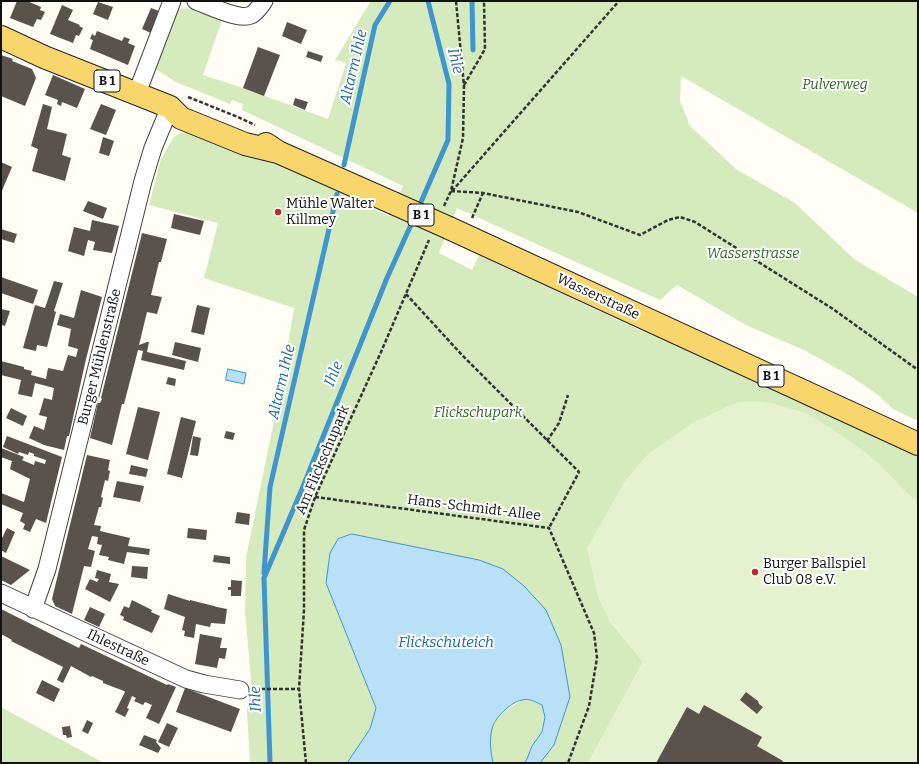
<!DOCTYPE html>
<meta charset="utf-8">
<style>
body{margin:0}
#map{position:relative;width:919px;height:764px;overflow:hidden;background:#fffdf5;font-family:Bitter,serif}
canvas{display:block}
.frame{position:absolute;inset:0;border:2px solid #111;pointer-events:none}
</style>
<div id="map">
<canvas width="919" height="764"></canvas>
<div class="frame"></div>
</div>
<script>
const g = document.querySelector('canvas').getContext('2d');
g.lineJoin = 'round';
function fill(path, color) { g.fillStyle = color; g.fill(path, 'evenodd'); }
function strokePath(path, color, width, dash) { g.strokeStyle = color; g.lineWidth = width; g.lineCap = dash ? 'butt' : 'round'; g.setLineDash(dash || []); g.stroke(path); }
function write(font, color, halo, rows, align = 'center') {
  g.font = font + ' Bitter,serif'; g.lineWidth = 4; g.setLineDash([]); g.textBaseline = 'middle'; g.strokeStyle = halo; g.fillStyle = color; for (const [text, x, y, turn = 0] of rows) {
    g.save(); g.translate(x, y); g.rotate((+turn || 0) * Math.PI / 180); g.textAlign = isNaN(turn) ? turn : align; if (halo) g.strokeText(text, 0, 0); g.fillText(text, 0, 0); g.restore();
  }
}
fill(new Path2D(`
 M371 1H918V213L681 76 680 101 687 118 689 125 736 169 795 203 854 259 918 297V421L893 409 878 395 852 377 806 351 746 325 677 285 660 300 457 208 439 253 472 270 479 255 631 326 802 400 918 454V502L909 495 609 620 643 662 588 763H540L554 745 570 697 479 560 352 534 338 539 326 583 376 708 370 729 347 763H250L247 711 251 679 245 612 246 557 279 397 294 308 204 278 218 223 149 205 161 159 165 152 174 137 180 133 189 132 208 135 306 175 389 216 403 186 242 110 243 104 232 100 230 104 176 82 155 69 177 10C188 4 210 16 222 20L203 75 243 88 328 119 346 63 335 60Z
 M522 700 535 701 542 705 545 717 542 732 532 746 527 759 524 763H493C486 727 491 718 522 700Z
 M1 707 104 763H1Z`), '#d5ebbd');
fill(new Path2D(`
 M754 401 771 403 806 413 849 440 877 462 909 495 918 502V763H588L643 662 609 620 598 597 587 548 625 481 648 454 692 423 738 402Z`), '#e6f2cf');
const water = new Path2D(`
 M228 369 246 373 244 384 226 380Z
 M352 534 479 560 503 569 524 586 546 610 561 645 570 697 554 745 540 763H524L527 759 532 746 542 732 545 717 542 705C536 702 529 698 522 700 511 702 494 718 492 729 489 741 491 752 493 763H347L370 729 376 708 326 583 330 553 338 539Z`);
fill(water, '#b9e0f7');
strokePath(water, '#3f96cf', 1);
strokePath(new Path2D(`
 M472 1 473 50
 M344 165 375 25 390 1
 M418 209 448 140 449 84 428 1
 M264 573 270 487 337 194
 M270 763 264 578 302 489 387 278 414 218`), '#3f96cf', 5);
fill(new Path2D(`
 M17 1H27L41 7 40 10 45 12 41 20 37 19 33 27 10 18Z
 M98 2 113 7 108 20 93 14Z
 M62 5 73 10 68 20 80 25 79 26 83 28 79 36 76 35 73 43 50 34Z
 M151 8 159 11 151 33 142 29Z
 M287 22 307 30 301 44 282 36Z
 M97 31 122 41 124 37 130 39 128 43 135 46 128 65 90 49 93 40 90 39 92 34 95 36Z
 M258 47 280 55 264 96 243 88Z
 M308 51 323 56 321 62 306 57Z
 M1 55 13 59 12 61 32 69 36 78 25 106 1 96Z
 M53 75 85 89 77 108 62 102 61 106 57 104 58 100 45 95Z
 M295 98 308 102 305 110 293 105Z
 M43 104 52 107 47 129 67 134 62 155 71 158 65 181 32 171 38 149 31 146Z
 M101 104 116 110 106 135 90 129Z
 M103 137 114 141 109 156 99 153Z
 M1 162 12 167 1 193Z
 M88 201 107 208 103 219 83 211Z
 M174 214 204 221 200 235 171 228Z
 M92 220 119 226 112 253 93 250 95 242 88 240 84 256 68 251 74 227 90 231Z
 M1 229 17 234 14 243 1 239Z
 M142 233 167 239 161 262H159L151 295 162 297 157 314 147 312 139 345 147 342H149L147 352 186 361 184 370 141 360 143 351 138 350 124 404H122L112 445 90 438 98 403H100L102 399 101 398 104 386Z
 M1 277 38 290 33 304 1 293Z
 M54 281 63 283 54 311 56 312 47 347 37 345 36 351 23 348 35 305 45 308Z
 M81 290 102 297 86 359 69 436H67L64 450 44 445 29 438 34 426 44 430 47 417 39 415 44 398 52 400 54 388 35 383 32 397 18 394 21 380 1 375V361L24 367V369L32 371 31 375 46 379 48 368 63 371 68 355 76 357 78 349 68 346 71 329 57 325 60 314 74 318Z
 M197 305 210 308 204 335 191 332Z
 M1 309 10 311 5 326 2 325 1 329Z
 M175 342 201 348 198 362 172 355Z
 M168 377 176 379 175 386 166 384Z
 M138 407 160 412 148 460 126 454Z
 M11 408 27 416 23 426 6 418Z
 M181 417 196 421 182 478 167 474Z
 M226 431 235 433 233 440 224 438Z
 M7 436 62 457 46 523 36 519 30 532 23 529 25 524 20 521 23 513 1 504V493L24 502 30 479 10 469 12 461 1 457V448L24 457 22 460 34 465 35 461 45 464 46 460 34 456V454L29 452 28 455 19 452 18 454 3 447Z
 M193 436 201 438 198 456 190 455Z
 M87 455 110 460 108 470 110 471 108 481 105 480 101 497 103 498 101 507H99L94 525 101 526 100 531 130 538 128 546 150 549 149 555 127 552 124 564 108 560 109 557 99 555 102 545 97 544 98 537 92 536 88 549 95 551 91 567 84 566 72 614 55 606 52 599Z
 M131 465 148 469 146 477 129 474Z
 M117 481 144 486 140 502 113 497Z
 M237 512 250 514 249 525 235 523Z
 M7 528 15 532 6 553 1 550V540Z
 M188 528 207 530 206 540 187 538Z
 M214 555 230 557V564L213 562Z
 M1 556 30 570 11 585 1 580Z
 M132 566 148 567 147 579 131 577Z
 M97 570 111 574 109 582 119 584 110 602 85 589 90 579 97 582 99 579 95 578Z
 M231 580 242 581 241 596H231V590H228V587H231Z
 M168 594 190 601V600L214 606 217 607 227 609 225 624 211 623 210 627 196 624 194 638 184 636 185 631 182 630 185 617 164 609Z
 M132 600 152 610 151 612 160 616 152 633 123 620 124 617 120 615 124 606 129 608Z
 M90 607 105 614 99 627 84 620Z
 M1 609 79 648 81 644 167 685 168 684 176 687 159 724 146 718 152 705 145 702 143 705 134 701 136 698 132 696 127 708 129 709 125 717 115 712 125 692 124 691 103 683V681L92 676 91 677 71 666 63 683 57 680 63 667 11 641 12 640 1 634Z
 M200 634 222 638 220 648H227L225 659 219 658 217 668 195 664Z
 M42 680 60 689 54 702 36 693Z
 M185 688 240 709 231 732 176 712Z
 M746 692 758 701 759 704 763 707 757 714 740 700Z
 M704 705 762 737 757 746 783 761 782 763H656L687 707 699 714Z
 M87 720 93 723 88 734 82 731Z
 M167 723 178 728 169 747 158 742Z
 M70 726 72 737 67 738 66 735H63L62 727Z
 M144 735 157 740 156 742 161 748 158 753 139 745Z`), '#5a524d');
const minor = new Path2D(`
 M196 1C208 5 240 21 251 15 257 12 260 6 264 1
 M137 93 172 1
 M1 593 186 679 204 684 240 690
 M33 609 47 569 143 181 153 148 170 107`);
const primary = new Path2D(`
 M1 37 44 57 170 107 181 118 245 144 278 152
 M266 144 278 152 393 203
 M449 228 918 444`);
strokePath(minor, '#444', 19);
strokePath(primary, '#222', 24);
strokePath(new Path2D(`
 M464 85 485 49 484 1
 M188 97 238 117 255 125
 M451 191 483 193 578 212 640 235 668 220 680 217 695 222 833 309 918 370
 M452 191 619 1
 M444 206 451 191 463 138 464 86 456 1
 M472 218 483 193
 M406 294 462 355 579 472 549 528
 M547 441 559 423 568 395
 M315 497 549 528 594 633 597 658 589 706 568 763
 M255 689H299
 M306 763 299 689 304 610V530L315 497 381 352 429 240`), '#333', 2.5, [4, 2]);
strokePath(minor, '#fff', 17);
strokePath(primary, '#f9d66b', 22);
const primaryBridge = new Path2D(`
 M393 203 449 228`);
strokePath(primaryBridge, '#222', 24, []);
strokePath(primaryBridge, '#f9d66b', 22);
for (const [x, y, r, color] of [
 [278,212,4,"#c4262e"],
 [755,572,4,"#c4262e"]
]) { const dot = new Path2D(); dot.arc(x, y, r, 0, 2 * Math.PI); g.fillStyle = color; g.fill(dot); strokePath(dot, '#fff', 1.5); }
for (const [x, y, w] of [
 [107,81,26],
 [421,215,26],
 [771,376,26]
]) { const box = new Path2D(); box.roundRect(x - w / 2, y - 11, w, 22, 3); g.fillStyle = '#fff'; g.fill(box); strokePath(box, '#111', 1); }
write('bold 13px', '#111', null, [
 ["B 1",107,81],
 ["B 1",421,215],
 ["B 1",771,376]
]);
write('italic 14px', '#2f6b1f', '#fff', [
 ["Pulverweg",835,85],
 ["Wasserstrasse",753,254],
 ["Flickschupark",478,413]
]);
write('14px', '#111', '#fff', [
 ["Mühle Walter",286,204],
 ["Killmey",286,220],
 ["Burger Ballspiel",763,564],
 ["Club 08 e.V.",763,580]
], 'left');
write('14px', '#111', '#fff', [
 ["Wasserstraße",598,297,25],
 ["Burger Mühlenstraße",100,357,-76],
 ["Am Flickschupark",323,460,-67],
 ["Hans-Schmidt-Allee",474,508,7],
 ["Ihlestraße",118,648,25]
]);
write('italic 15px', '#1768a6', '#fff', [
 ["Ihle",455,61,76],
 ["Altarm Ihle",354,67,-77],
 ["Ihle",334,374,-68],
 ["Altarm Ihle",282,382,-77],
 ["Flickschuteich",446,643],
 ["Ihle",256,699,-92]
]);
</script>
